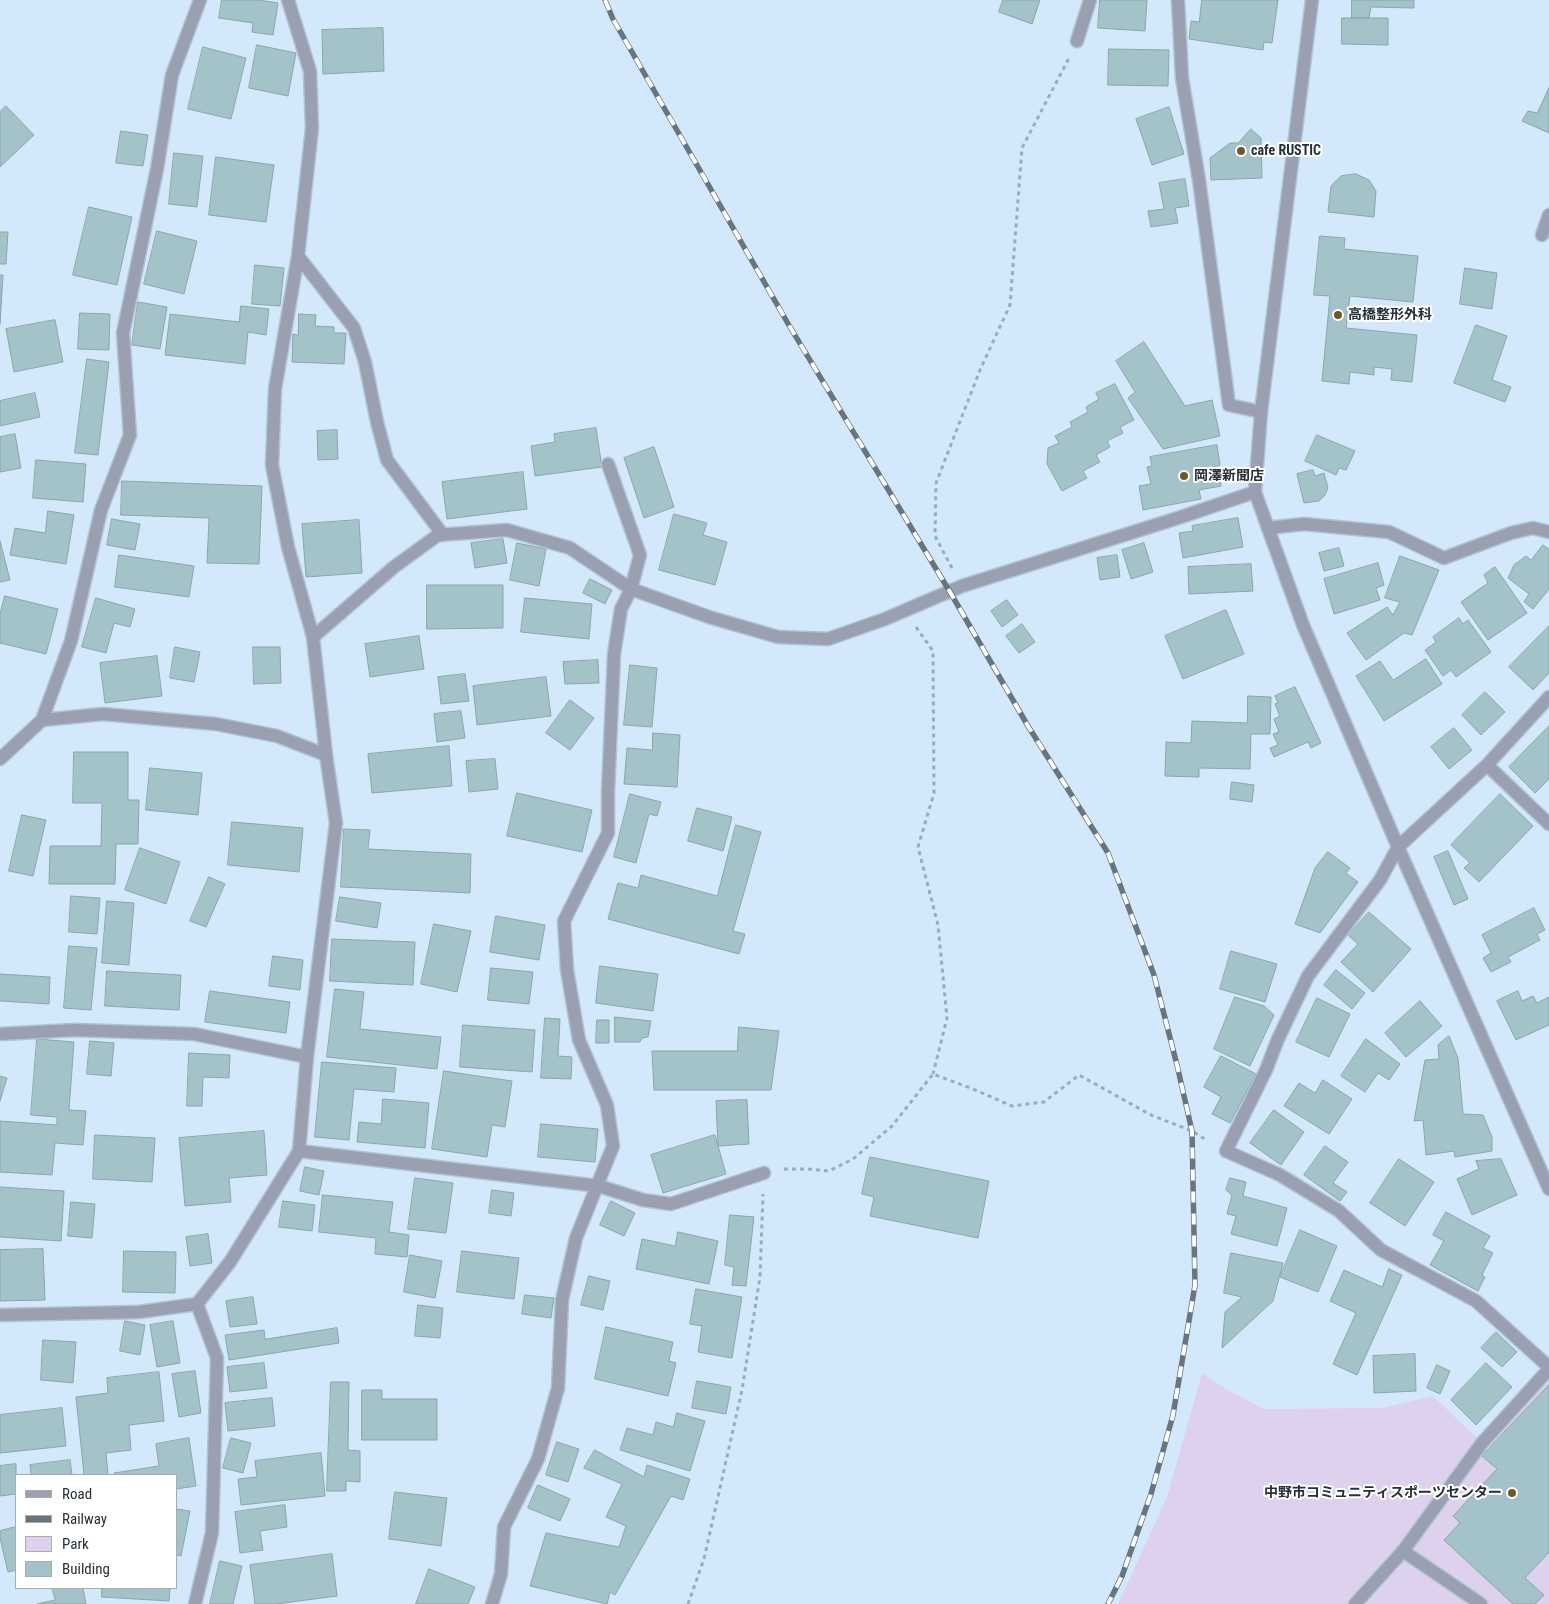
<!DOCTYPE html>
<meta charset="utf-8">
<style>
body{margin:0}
#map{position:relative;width:1549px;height:1604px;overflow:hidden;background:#d3e9fb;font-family:"Roboto Condensed",sans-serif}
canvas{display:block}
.legend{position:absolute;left:15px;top:1474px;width:162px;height:115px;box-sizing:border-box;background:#fff;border:1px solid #a9acaf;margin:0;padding:6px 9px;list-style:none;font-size:15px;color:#273036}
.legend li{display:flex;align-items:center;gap:10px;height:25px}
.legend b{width:25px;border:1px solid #a9acaf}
</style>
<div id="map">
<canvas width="1549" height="1604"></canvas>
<ul class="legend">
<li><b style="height:6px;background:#9a9fb2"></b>Road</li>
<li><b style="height:6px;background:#67757f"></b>Railway</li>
<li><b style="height:14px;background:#ded1ee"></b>Park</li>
<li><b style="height:14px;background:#a4c3c9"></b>Building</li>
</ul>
</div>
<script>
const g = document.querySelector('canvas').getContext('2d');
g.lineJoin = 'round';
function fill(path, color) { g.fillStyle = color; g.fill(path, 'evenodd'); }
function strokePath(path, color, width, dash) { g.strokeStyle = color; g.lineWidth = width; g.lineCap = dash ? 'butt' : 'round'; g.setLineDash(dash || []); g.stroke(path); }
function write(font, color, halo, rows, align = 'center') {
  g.font = font + ' "Roboto Condensed","Noto Sans JP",sans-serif'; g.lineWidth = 4; g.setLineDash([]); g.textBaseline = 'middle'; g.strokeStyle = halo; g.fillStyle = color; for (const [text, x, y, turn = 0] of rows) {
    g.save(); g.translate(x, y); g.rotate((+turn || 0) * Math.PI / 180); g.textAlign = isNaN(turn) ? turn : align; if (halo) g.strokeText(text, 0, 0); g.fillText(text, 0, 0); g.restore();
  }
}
fill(new Path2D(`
 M1549 1369V1604H1118L1167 1497 1202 1373 1226 1389 1264 1409 1382 1408 1433 1396 1482 1443Z`), '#ded1ee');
const building = new Path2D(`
 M222 0H259L278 3 273 35 252 32 253 23 219 18Z
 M1003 0H1040L1032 24 999 12Z
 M1100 0H1147L1145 31 1098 28Z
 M1202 0H1278L1272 43 1264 42 1263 50 1189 39 1191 21 1199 22Z
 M1352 0H1414V8L1371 7 1369 18H1352Z
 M1342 18H1388V45L1342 44Z
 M383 28 384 71 323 74 322 30Z
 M257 45 296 53 288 96 249 88Z
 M203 47 246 58 231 119 188 109Z
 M1109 49 1169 50 1168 86 1108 85Z
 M1549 88V133L1522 121 1528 111 1537 113Z
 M6 106 34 135 0 167V112Z
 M1169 107 1184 154 1152 165 1136 119Z
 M1251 129 1261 138 1262 178 1211 180 1210 158 1230 143H1238Z
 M121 131 148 135 143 166 116 163Z
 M174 153 203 156 197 207 169 204Z
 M216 157 274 165 266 222 209 215Z
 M1356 174 1369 180 1376 191 1374 217 1328 212 1331 186 1341 176Z
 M1185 179 1189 206 1175 208 1178 223 1151 227 1148 211 1164 209 1159 183Z
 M89 207 132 217 117 285 73 275Z
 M157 231 197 241 184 294 144 284Z
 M0 232H8L6 264H0Z
 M1320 236 1345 238 1344 249 1418 256 1413 302 1350 296 1346 328 1417 335 1412 382 1391 380 1392 369 1374 367V375L1350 372 1349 384 1322 381 1330 296 1314 295Z
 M255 265 284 268 280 306 252 304Z
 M1465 268 1497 273 1492 309 1460 304Z
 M0 275H3L0 324Z
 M138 302 167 307 160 349 132 345Z
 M241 306 269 309 266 335 248 332 245 364 165 355 170 314 239 322Z
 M80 313 110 314 109 350 78 349Z
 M299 314 316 315 315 326 334 327V333H346L344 364 292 362 293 334 298 335Z
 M55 320 63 362 14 372 6 329Z
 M1476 325 1507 336 1492 380 1511 387 1505 402 1454 383Z
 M1144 342 1185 406 1212 400 1220 436 1163 449 1128 398 1135 392 1116 361Z
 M87 359 109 362 98 455 75 453Z
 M1115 384 1134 420 1120 427 1123 433 1107 441 1110 447 1096 455 1100 462 1083 471 1087 478 1062 491 1047 464 1048 448 1059 443 1055 436 1072 427 1070 422 1088 412 1086 407 1099 399 1096 393Z
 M35 393 40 417 0 426V401Z
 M596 428 602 467 535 476 531 446 555 442 554 434Z
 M337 430 338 459 318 460 317 431Z
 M15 434 21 468 0 472V437Z
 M1317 435 1355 451 1346 470 1339 468 1336 475 1305 461Z
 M1217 445 1220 465 1217 466 1221 486 1199 490 1201 499 1143 510 1139 486 1151 484 1147 467 1152 466 1150 457Z
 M654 447 674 507 644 518 624 458Z
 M36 460 86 464 83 502 33 498Z
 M1313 470 1315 476 1324 473 1328 488 1325 495 1319 501 1304 503 1297 474Z
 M523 472 527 509 447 519 442 482Z
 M122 481 262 486 259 564 207 563 209 518 121 515Z
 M48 511 74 515 66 564 10 555 15 528 45 533Z
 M674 514 707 523 703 535 727 542 715 585 659 570Z
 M1238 518 1243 547 1183 558 1179 533 1193 531 1192 526Z
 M112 519 140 524 135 550 107 545Z
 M359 520 362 573 306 577 302 524Z
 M503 539 507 563 475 568 471 543Z
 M0 541 10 580 0 582Z
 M517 543 546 549 539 586 510 580Z
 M1144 543 1153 572 1131 579 1122 550Z
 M1543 545 1549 549V589L1533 609 1524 602 1529 594 1508 578 1514 565 1526 556 1531 560Z
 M1339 548 1344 566 1324 571 1319 553Z
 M119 555 194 566 189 597 115 587Z
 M1117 555 1120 577 1100 580 1097 558Z
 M1400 556 1439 570 1412 635 1404 633 1366 660 1347 633 1387 607 1393 615 1400 602 1385 598Z
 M1378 563 1384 585 1376 588 1380 600 1334 614 1324 579Z
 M1251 564 1253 591 1189 594 1188 567Z
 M1495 567 1527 613 1488 640 1461 602 1488 583 1484 575Z
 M590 579 612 590 605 604 583 593Z
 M427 585H503V628L427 629Z
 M5 596 58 609 46 654 0 643V614Z
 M96 598 135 609 130 627 114 623 106 653 82 647Z
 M525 598 592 604 589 639 521 632Z
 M1007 600 1018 615 1002 627 991 611Z
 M1226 610 1244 654 1183 679 1165 636Z
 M1459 618 1463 624 1468 620 1491 652 1456 677 1451 670 1443 676 1425 650 1436 642 1433 637Z
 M1022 624 1035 642 1019 653 1006 636Z
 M1549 626V673L1533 690 1509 667Z
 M419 636 424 669 370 677 365 644Z
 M175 647 200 652 194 682 170 678Z
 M253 647H280L281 683 254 684Z
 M157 656 162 696 105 703 100 663Z
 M1426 659 1442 684 1384 721 1356 676 1380 661 1393 680Z
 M598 660 599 683 565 684 563 662Z
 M630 665 657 668 652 727 624 725Z
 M465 674 469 701 441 704 438 677Z
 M546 677 551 716 477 725 473 686Z
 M1295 687 1321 743 1311 748 1308 742 1274 757 1270 748 1278 745 1273 734 1279 732 1274 719 1280 716 1275 704 1278 703 1275 696Z
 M1485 692 1505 712 1481 735 1462 715Z
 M1248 696 1271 697 1270 734H1251L1250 769 1199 768V777L1165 776 1166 742 1191 743 1192 721 1247 723Z
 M570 700 594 718 570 750 546 733Z
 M461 711 465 738 437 742 434 714Z
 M1549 726V779L1535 793 1509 767Z
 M1454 728 1472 750 1449 769 1431 747Z
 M653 733 680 735 677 787 624 784 627 748 652 750Z
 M449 746 452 786 372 793 368 754Z
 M74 752H128V800H139L138 844H116L115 884H49L50 846H101L102 803H73Z
 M495 759 498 789 469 792 466 761Z
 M150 768 202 773 198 815 146 810Z
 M1232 782 1254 785 1252 802 1230 799Z
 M517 793 592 810 582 852 507 836Z
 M630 794 661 802 657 816 649 814 636 863 614 857Z
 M1500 794 1533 826 1479 882 1464 868 1470 863 1451 845Z
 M697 808 732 817 723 851 688 841Z
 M22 815 46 820 33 876 9 871Z
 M232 822 303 828 299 872 228 865Z
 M736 825 761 832 733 931 745 934 739 954 608 919 618 883 638 888 641 875 717 896Z
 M344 829 370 830 368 849 471 854 470 893 341 887Z
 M140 848 180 862 166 904 125 890Z
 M1448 851 1468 899 1454 905 1434 857Z
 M1328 852 1350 868 1346 873 1358 882 1320 933 1295 924 1315 868Z
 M209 877 225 884 206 927 190 921Z
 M71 896 100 898 97 934 69 932Z
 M340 897 381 903 377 928 336 921Z
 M107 901 134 903 129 965 102 963Z
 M1534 908 1545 930 1537 934 1540 940 1508 957 1511 962 1491 972 1483 958 1491 953 1482 935Z
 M1369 912 1411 949 1373 992 1341 962 1358 944 1348 935Z
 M496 916 545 925 539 960 490 952Z
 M434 924 471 931 457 992 421 984Z
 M332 939 415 942 413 985 330 981Z
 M69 946 97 948 91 1010 64 1008Z
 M1231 951 1277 964 1265 1002 1220 989Z
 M273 956 303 960 300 990 269 986Z
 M600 966 658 974 653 1011 596 1003Z
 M491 968 533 972 529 1004 488 1000Z
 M1336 970 1365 993 1352 1009 1324 985Z
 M107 971 181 975 179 1010 105 1006Z
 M0 974 50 977 49 1004 0 1001Z
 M335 989 364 992 360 1029 441 1037 437 1069 327 1057Z
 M210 991 290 1002 286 1033 205 1022Z
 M1518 991 1522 1001 1533 996 1537 1003 1549 997V1025L1516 1040 1497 1001Z
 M1235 997 1264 1006 1274 1015 1250 1066 1214 1049Z
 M1317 998 1350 1014 1329 1057 1296 1042Z
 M1420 1001 1442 1026 1406 1057 1385 1033Z
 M615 1017 651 1021 648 1037 642 1038 640 1042H615Z
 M545 1018 560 1019 558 1056 572 1057 571 1079 541 1078Z
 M597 1020H609V1043H596Z
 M463 1025 535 1030 532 1072 460 1067Z
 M739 1027 779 1031 771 1090H654L652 1051H737Z
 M1449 1036 1458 1058 1463 1114 1483 1115 1492 1137V1151L1455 1157 1454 1151 1426 1155 1423 1120 1414 1121 1425 1060 1439 1059 1438 1045Z
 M37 1039 74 1042 69 1110 86 1111 83 1145 55 1143 52 1175 0 1172V1121L57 1125V1117L31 1115Z
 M1366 1039 1400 1064 1389 1080 1378 1073 1365 1092 1341 1076Z
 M90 1041 114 1043 111 1076 87 1074Z
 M189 1053 230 1055 229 1078 203 1077 202 1106H187Z
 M1221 1056 1256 1074 1230 1123 1212 1114 1221 1097 1204 1087Z
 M322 1062 396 1068 394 1092 354 1089 349 1140 315 1137Z
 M444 1071 512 1081 505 1127 492 1125 487 1157 432 1149Z
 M0 1076 7 1078 0 1101Z
 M1323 1080 1352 1099 1329 1134 1284 1106 1299 1083 1315 1093Z
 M383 1099 429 1103 425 1148 357 1142 359 1122 381 1124Z
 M747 1100 749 1144 718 1146 716 1101Z
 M1274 1110 1304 1132 1281 1165 1250 1143Z
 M541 1124 598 1129 595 1162 538 1157Z
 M264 1131 267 1175 229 1178 231 1202 185 1206 179 1138Z
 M95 1135 155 1138 152 1182 93 1179Z
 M715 1135 726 1174 663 1193 651 1155Z
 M1325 1146 1348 1162 1333 1183 1347 1192 1340 1201 1304 1175Z
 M870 1157 989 1181 978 1238 870 1216 874 1197 862 1194Z
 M1399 1159 1434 1182 1405 1226 1370 1203Z
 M1501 1159 1517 1195 1472 1215 1457 1179 1479 1169 1476 1161Z
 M305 1167 324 1171 319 1195 300 1191Z
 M415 1178 453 1183 446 1233 408 1229Z
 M1230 1178 1246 1182 1243 1196 1287 1208 1277 1246 1231 1234 1236 1216 1227 1214 1232 1195 1226 1190Z
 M0 1187 64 1191 61 1241 0 1237Z
 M492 1190 514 1193 511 1216 489 1213Z
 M323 1195 393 1202 389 1232 409 1235 407 1257 375 1254 376 1238 319 1232Z
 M283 1201 315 1205 312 1231 279 1227Z
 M611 1201 635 1213 624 1236 600 1225Z
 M71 1202 95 1204 92 1238 68 1236Z
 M1446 1212 1490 1236 1483 1248 1493 1253 1482 1275 1485 1277 1478 1291 1430 1265 1444 1241 1433 1235Z
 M730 1215 754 1217 746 1286 732 1285 734 1267 725 1265Z
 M1300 1230 1337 1246 1318 1292 1280 1277Z
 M678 1232 718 1241 709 1284 636 1269 642 1239 675 1246Z
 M208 1234 212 1263 190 1266 186 1237Z
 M43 1249 45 1300 0 1301V1250Z
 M124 1251 176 1252 175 1293 123 1292Z
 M462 1251 519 1258 514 1299 457 1292Z
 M1231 1253 1283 1263 1273 1301 1222 1348 1225 1312 1242 1297 1224 1293Z
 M410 1255 442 1261 435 1298 404 1292Z
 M1389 1269 1402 1275 1357 1375 1333 1364 1356 1313 1330 1301 1344 1270 1382 1287Z
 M589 1276 610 1281 603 1310 581 1305Z
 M696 1289 742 1297 732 1358 698 1352 702 1326 690 1324Z
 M525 1295 554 1298 551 1318 522 1314Z
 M253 1297 257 1324 230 1327 226 1301Z
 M418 1305 443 1308 440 1338 415 1336Z
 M125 1321 145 1325 140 1355 120 1351Z
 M173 1321 180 1363 157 1367 150 1325Z
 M606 1327 673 1342 669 1361 676 1363 668 1396 595 1379Z
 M337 1328 339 1343 229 1360 225 1335 264 1330 265 1339Z
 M1496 1332 1517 1352 1502 1367 1481 1348Z
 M43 1340 76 1342 73 1383 41 1380Z
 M1415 1354 1416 1391 1374 1393 1373 1356Z
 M264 1363 267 1388 230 1392 227 1367Z
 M1486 1363 1512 1387 1476 1425 1451 1400Z
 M1437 1365 1450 1371 1440 1394 1427 1388Z
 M195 1371 201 1413 179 1417 172 1374Z
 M159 1372 164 1421 129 1425 131 1450 106 1453 108 1475H84L76 1397 108 1393 107 1378Z
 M697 1381 731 1387 726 1414 692 1408Z
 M331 1382H349L348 1450 360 1451V1482L346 1481V1491H327Z
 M1549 1385V1552L1525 1578 1544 1595 1535 1604H1513L1444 1540 1460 1523 1453 1516 1497 1469 1482 1456Z
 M362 1390H382V1399H437V1440H362Z
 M272 1398 275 1426 228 1431 225 1403Z
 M62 1408 66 1446 0 1453V1415Z
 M677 1413 705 1421 690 1471 620 1450 627 1428 653 1435 656 1422 673 1427Z
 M189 1438 196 1486 176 1489V1475H115L114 1473 159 1466 156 1444Z
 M231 1438 251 1443 243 1473 223 1468Z
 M557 1442 579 1449 568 1482 546 1475Z
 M595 1450 644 1477 647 1465 690 1479 683 1500 671 1496 615 1595 610 1592 607 1604 530 1586 546 1533 619 1547 626 1526 606 1517 622 1484 584 1468Z
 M321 1453 325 1496 241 1505 238 1479 257 1477 255 1461Z
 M70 1460 72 1475H31L30 1465Z
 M16 1464V1494L0 1496V1466Z
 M538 1485 570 1499 560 1521 528 1508Z
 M395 1492 447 1498 441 1546 389 1539Z
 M285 1505 287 1527 260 1531 263 1550 240 1553 235 1512Z
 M176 1509 190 1511 181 1556 176 1555Z
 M16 1527V1570L8 1572 0 1538V1531Z
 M332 1554 337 1596 276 1604H255L250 1565Z
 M220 1561 242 1566 233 1604H210Z
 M429 1569 475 1587 468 1604H416Z
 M52 1588H83L86 1604H37L55 1600Z
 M102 1588H170L169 1601 102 1597Z`);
fill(building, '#a4c3c9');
strokePath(building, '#88a6ab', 1);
const service = new Path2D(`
 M1077 41 1090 0
 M1542 235 1549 215
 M1268 528 1304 524 1389 532 1444 558 1511 533 1533 528 1549 532
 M42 720 103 714 216 724 277 736 326 755
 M1398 847 1380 880 1308 976 1278 1039 1266 1070 1226 1151 1280 1175 1339 1211 1381 1250 1476 1301 1549 1367
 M0 1034 75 1030 194 1034 307 1057
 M1403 1551 1481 1604
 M1355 1604 1403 1551 1482 1443 1549 1369`);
const minor = new Path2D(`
 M1178 0 1182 78 1199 180 1229 405 1261 412
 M298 256 354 328 365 362 377 422 387 460 443 535
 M313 637 394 567 438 535 507 530 570 548 631 589 709 617 778 637 828 639 885 619 962 586 1178 518 1255 492
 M0 759 42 720 71 641 101 510 130 435 123 333 157 169 172 75 200 0
 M1487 765 1549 824
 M1398 847 1487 765 1549 697
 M299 1151 599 1186 643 1200 671 1204 764 1173
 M0 1315 139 1312 197 1304
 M195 1604 212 1533 217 1358 197 1304 230 1262 299 1151 307 1057 336 823 326 755 313 637 288 547 272 465 275 389 298 256 312 128 310 71 288 0
 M492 1604 501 1574 504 1527 538 1459 558 1388 562 1300 576 1238 613 1146 607 1105 579 1040 567 970 564 921 608 833V791L614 654 621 609 631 589 640 555 608 464`);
const tertiary = new Path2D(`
 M1312 0 1261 412 1255 492 1303 625 1398 847 1549 1189`);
strokePath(service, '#b1c4d4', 15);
strokePath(minor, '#b1c4d4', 15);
strokePath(tertiary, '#b1c4d4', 15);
strokePath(new Path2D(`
 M952 568 935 536 936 483 980 370 1010 305 1022 148 1069 58
 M916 627 933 651 934 793 918 847 938 925 947 1018 933 1074
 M784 1169H808L829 1171 853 1159 892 1126 933 1074 973 1089 1012 1106 1044 1102 1079 1075 1151 1115 1192 1131 1208 1141
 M688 1604 704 1559 742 1390 760 1277 763 1194`), '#9aacba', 3, [4, 4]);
strokePath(service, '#9a9fb2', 12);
strokePath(minor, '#9a9fb2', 12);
strokePath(tertiary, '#9a9fb2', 12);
const rail = new Path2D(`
 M605 0 613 19 790 327 950 592 1028 726 1108 853 1154 975 1177 1065 1192 1131 1195 1285 1173 1415 1151 1494 1122 1576 1108 1604`);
strokePath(rail, '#67757f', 5.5);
strokePath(rail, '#fff', 4, [11]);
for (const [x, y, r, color] of [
 [1241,151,5,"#6e5828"],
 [1338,315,5,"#6e5828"],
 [1184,476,5,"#6e5828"],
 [1512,1493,5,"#6e5828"]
]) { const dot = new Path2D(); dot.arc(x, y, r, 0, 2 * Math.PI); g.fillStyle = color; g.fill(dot); strokePath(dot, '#fff', 2); }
write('bold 14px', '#273036', '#fff', [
 ["cafe RUSTIC",1251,151],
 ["高橋整形外科",1348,315],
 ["岡澤新聞店",1194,476],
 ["中野市コミュニティスポーツセンター",1502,1493,"right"]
], 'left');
</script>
